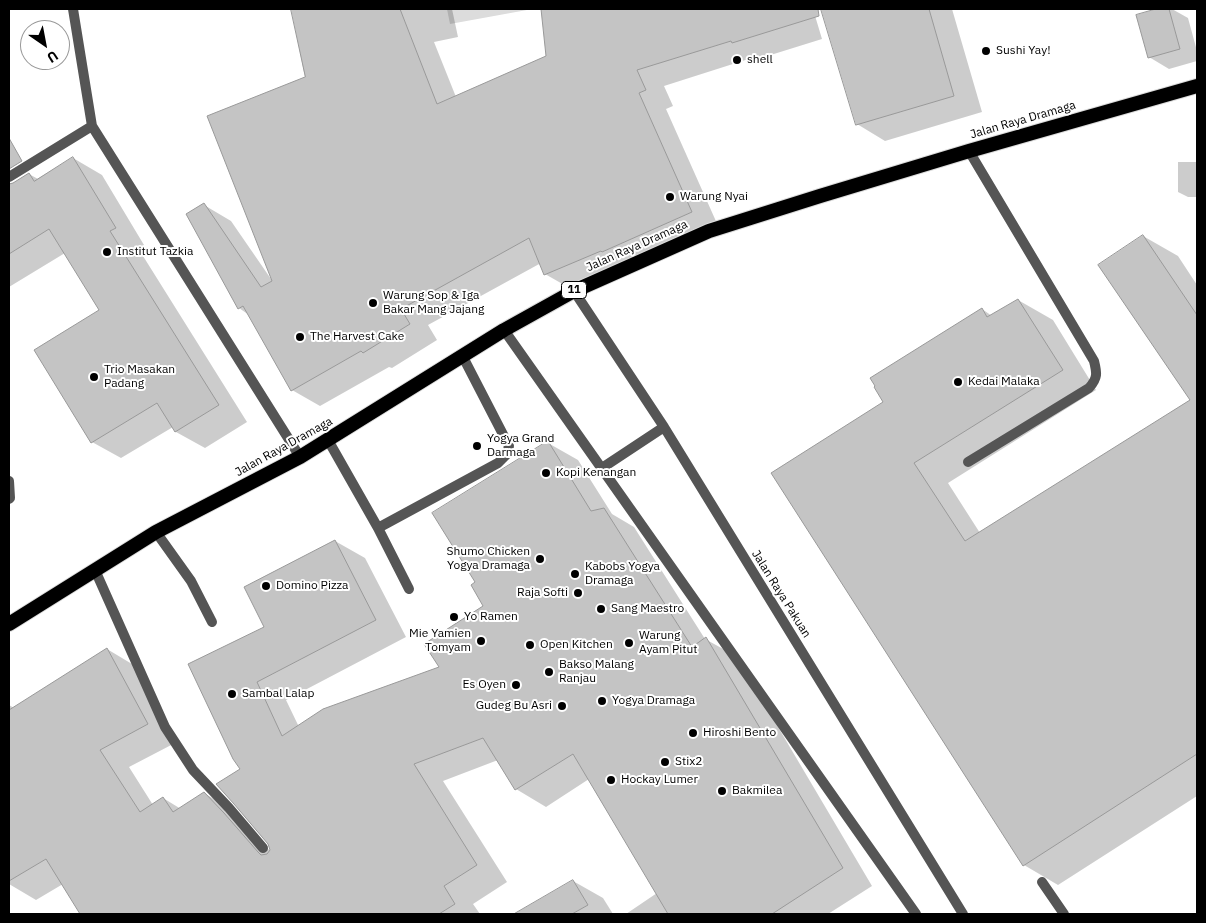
<!DOCTYPE html>
<style>
body{margin:0}
#map{position:relative;width:1206px;height:923px;overflow:hidden;background:#fff;font-family:"IBM Plex Sans",sans-serif}
canvas{display:block}
.frame{position:absolute;inset:0;border:10px solid #000;pointer-events:none}
.north{position:absolute;left:20px;top:20px;width:50px;height:50px;box-sizing:border-box;background:#fff;border:1px solid #999;border-radius:50%;rotate:147deg;font-size:14px;font-weight:700;line-height:20px;text-align:center;color:#000}
.north::after{content:'';display:block;margin:auto;width:18px;height:22px;background:#000;clip-path:polygon(50% 0,100% 100%,50% 72%,0 100%)}
</style>
<div id="map">
<canvas width="1206" height="923"></canvas>
<div class="frame"></div>
<div class="north">U</div>
</div>
<script>
const g = document.querySelector('canvas').getContext('2d');
g.lineJoin = 'round';
function fill(path, color) { g.fillStyle = color; g.fill(path, 'evenodd'); }
function strokePath(path, color, width, dash) { g.strokeStyle = color; g.lineWidth = width; g.lineCap = dash ? 'butt' : 'round'; g.setLineDash(dash || []); g.stroke(path); }
function write(font, color, halo, rows, align = 'center') {
  g.font = font + ' "IBM Plex Sans",sans-serif'; g.lineWidth = 4; g.setLineDash([]); g.textBaseline = 'middle'; g.strokeStyle = halo; g.fillStyle = color; for (const [text, x, y, turn = 0] of rows) {
    g.save(); g.translate(x, y); g.rotate((+turn || 0) * Math.PI / 180); g.textAlign = isNaN(turn) ? turn : align; if (halo) g.strokeText(text, 0, 0); g.fillText(text, 0, 0); g.restore();
  }
}
fill(new Path2D(`
 M447 9H527V10L450 24Z`), '#dcdcdc');
fill(new Path2D(`
 M292 9H452L458 37 434 42 456 97 548 57 542 9H813L822 39 761 58 758 56 664 86 673 106 666 109 719 228 573 290 545 274 541 263 428 325 437 340 392 368 389 367 320 406 292 390 249 315 239 308 204 205 231 221 271 279H272L307 78Z
 M823 9H952L982 112 885 141 857 124Z
 M1160 9H1172L1188 18 1197 51V61L1169 69 1149 57 1138 15Z
 M73 158 102 175 144 245 138 248 247 422 205 448 176 432 173 427 121 458 92 442 101 310 65 253 9 287V184H13L29 174 38 179Z
 M1178 162H1197V197H1188L1178 192Z
 M1143 236 1178 256 1197 285V796L1058 885 1024 865 885 403 982 309 992 316 1018 300 1053 320 1096 390 948 483 980 533 1192 401Z
 M548 443 578 460 612 514 634 527 705 639 736 656 872 886 828 914H626L657 893 589 779 546 807 516 789 498 760 443 781 507 882 473 904 480 914H82L63 884 36 900 9 884V705L14 708 107 649 137 667 177 742 129 767 153 805 163 798 181 809 204 793 234 811 271 852 241 769 266 628 335 541 365 558 406 637 286 700 299 727 441 667 485 606 477 582Z
 M573 881 603 898 613 914H537L532 905Z`), '#0003');
const building = new Path2D(`
 M291 9H400L437 104 546 56 541 9H818L819 16 732 43 731 41 637 70 646 90 639 93 692 212 602 252 601 251 544 275 529 238 401 309 410 324 363 353 361 351 291 391 243 306 238 309 186 214 204 203 261 287 272 281 207 116 305 77Z
 M821 9H929L954 96 856 125Z
 M1156 9H1169L1180 49 1148 58 1136 15Z
 M9 138 22 161 9 169Z
 M73 157 116 228 110 231 219 405 175 432 157 403 91 443 34 350 99 310 49 229 9 254V184L13 183 29 173 34 181Z
 M1143 235 1197 315V754L1023 866 771 473 883 402 874 387 875 386 870 378 982 308 987 317 1018 299 1063 370 914 463 965 541 1190 400 1098 265Z
 M548 441 591 511 604 508 692 647 706 637 843 868 772 914H668L573 754 515 790 483 738 414 764 477 865 444 886 455 904 439 914H80L46 859 9 881V710L107 648 148 724 100 750 140 812 163 797 173 812 204 792 224 813 258 852 261 855 267 854 270 850 268 844 234 804 216 784 240 769 233 759 188 664 264 627 244 587 335 540 376 620 257 682 282 736 323 709 439 667 424 644 483 606 471 585 475 582 432 513Z
 M573 880 588 905 572 914H514Z`);
fill(building, '#c4c4c4');
strokePath(building, '#999', 1);
const trunk = new Path2D(`
 M9 624 156 532 300 457 504 330 574 291 709 231 820 196 969 151 1197 86`);
strokePath(trunk, '#dbdbdb', 16);
strokePath(new Path2D(`
 M328 440 378 528 409 589
 M968 462 1089 388C1098 378 1097 373 1094 361L969 151
 M378 528 498 463 507 454 509 446 463 357
 M156 532 191 581 212 622
 M95 570 165 727 193 770 229 808 263 848`), '#555', 10);
strokePath(new Path2D(`
 M73 9 92 126 300 457
 M9 177 92 126
 M574 291 664 427 963 914
 M504 330 916 914
 M602 468 664 427
 M9 481 10 498 9 499
 M1042 882 1064 914`), '#555', 10);
strokePath(trunk, '#000', 14);
for (const [x, y, r, color] of [
 [986,51,5,"#000"],
 [737,60,5,"#000"],
 [670,197,5,"#000"],
 [107,252,5,"#000"],
 [373,303,5,"#000"],
 [300,337,5,"#000"],
 [94,377,5,"#000"],
 [958,382,5,"#000"],
 [477,446,5,"#000"],
 [546,473,5,"#000"],
 [540,559,5,"#000"],
 [575,574,5,"#000"],
 [266,586,5,"#000"],
 [578,593,5,"#000"],
 [601,609,5,"#000"],
 [454,617,5,"#000"],
 [481,641,5,"#000"],
 [629,643,5,"#000"],
 [530,645,5,"#000"],
 [549,672,5,"#000"],
 [516,685,5,"#000"],
 [232,694,5,"#000"],
 [602,701,5,"#000"],
 [562,706,5,"#000"],
 [693,733,5,"#000"],
 [665,762,5,"#000"],
 [611,780,5,"#000"],
 [722,791,5,"#000"]
]) { const dot = new Path2D(); dot.arc(x, y, r, 0, 2 * Math.PI); g.fillStyle = color; g.fill(dot); strokePath(dot, '#fff', 2); }
for (const [x, y, w] of [
 [574,290,25]
]) { const box = new Path2D(); box.roundRect(x - w / 2, y - 8.5, w, 17, 4); g.fillStyle = '#fff'; g.fill(box); strokePath(box, '#000', 1); }
write('bold 11px', '#000', null, [
 ["11",574,290]
]);
write('12px', '#000', '#fff', [
 ["Sushi Yay!",996,51],
 ["shell",747,60],
 ["Warung Nyai",680,197],
 ["Institut Tazkia",117,252],
 ["Warung Sop & Iga",383,296],
 ["Bakar Mang Jajang",383,310],
 ["The Harvest Cake",310,337],
 ["Trio Masakan",104,370],
 ["Padang",104,384],
 ["Kedai Malaka",968,382],
 ["Yogya Grand",487,439],
 ["Darmaga",487,453],
 ["Kopi Kenangan",556,473],
 ["Shumo Chicken",530,552,"right"],
 ["Yogya Dramaga",530,566,"right"],
 ["Kabobs Yogya",585,567],
 ["Dramaga",585,581],
 ["Domino Pizza",276,586],
 ["Raja Softi",568,593,"right"],
 ["Sang Maestro",611,609],
 ["Yo Ramen",464,617],
 ["Mie Yamien",471,634,"right"],
 ["Tomyam",471,648,"right"],
 ["Warung",639,636],
 ["Ayam Pitut",639,650],
 ["Open Kitchen",540,645],
 ["Bakso Malang",559,665],
 ["Ranjau",559,679],
 ["Es Oyen",506,685,"right"],
 ["Sambal Lalap",242,694],
 ["Yogya Dramaga",612,701],
 ["Gudeg Bu Asri",552,706,"right"],
 ["Hiroshi Bento",703,733],
 ["Stix2",675,762],
 ["Hockay Lumer",621,780],
 ["Bakmilea",732,791]
], 'left');
write('12px', '#000', '#fff', [
 ["Jalan Raya Dramaga",1023,120,-16],
 ["Jalan Raya Dramaga",637,246,-24],
 ["Jalan Raya Dramaga",284,447,-29],
 ["Jalan Raya Pakuan",781,594,58]
]);
</script>
